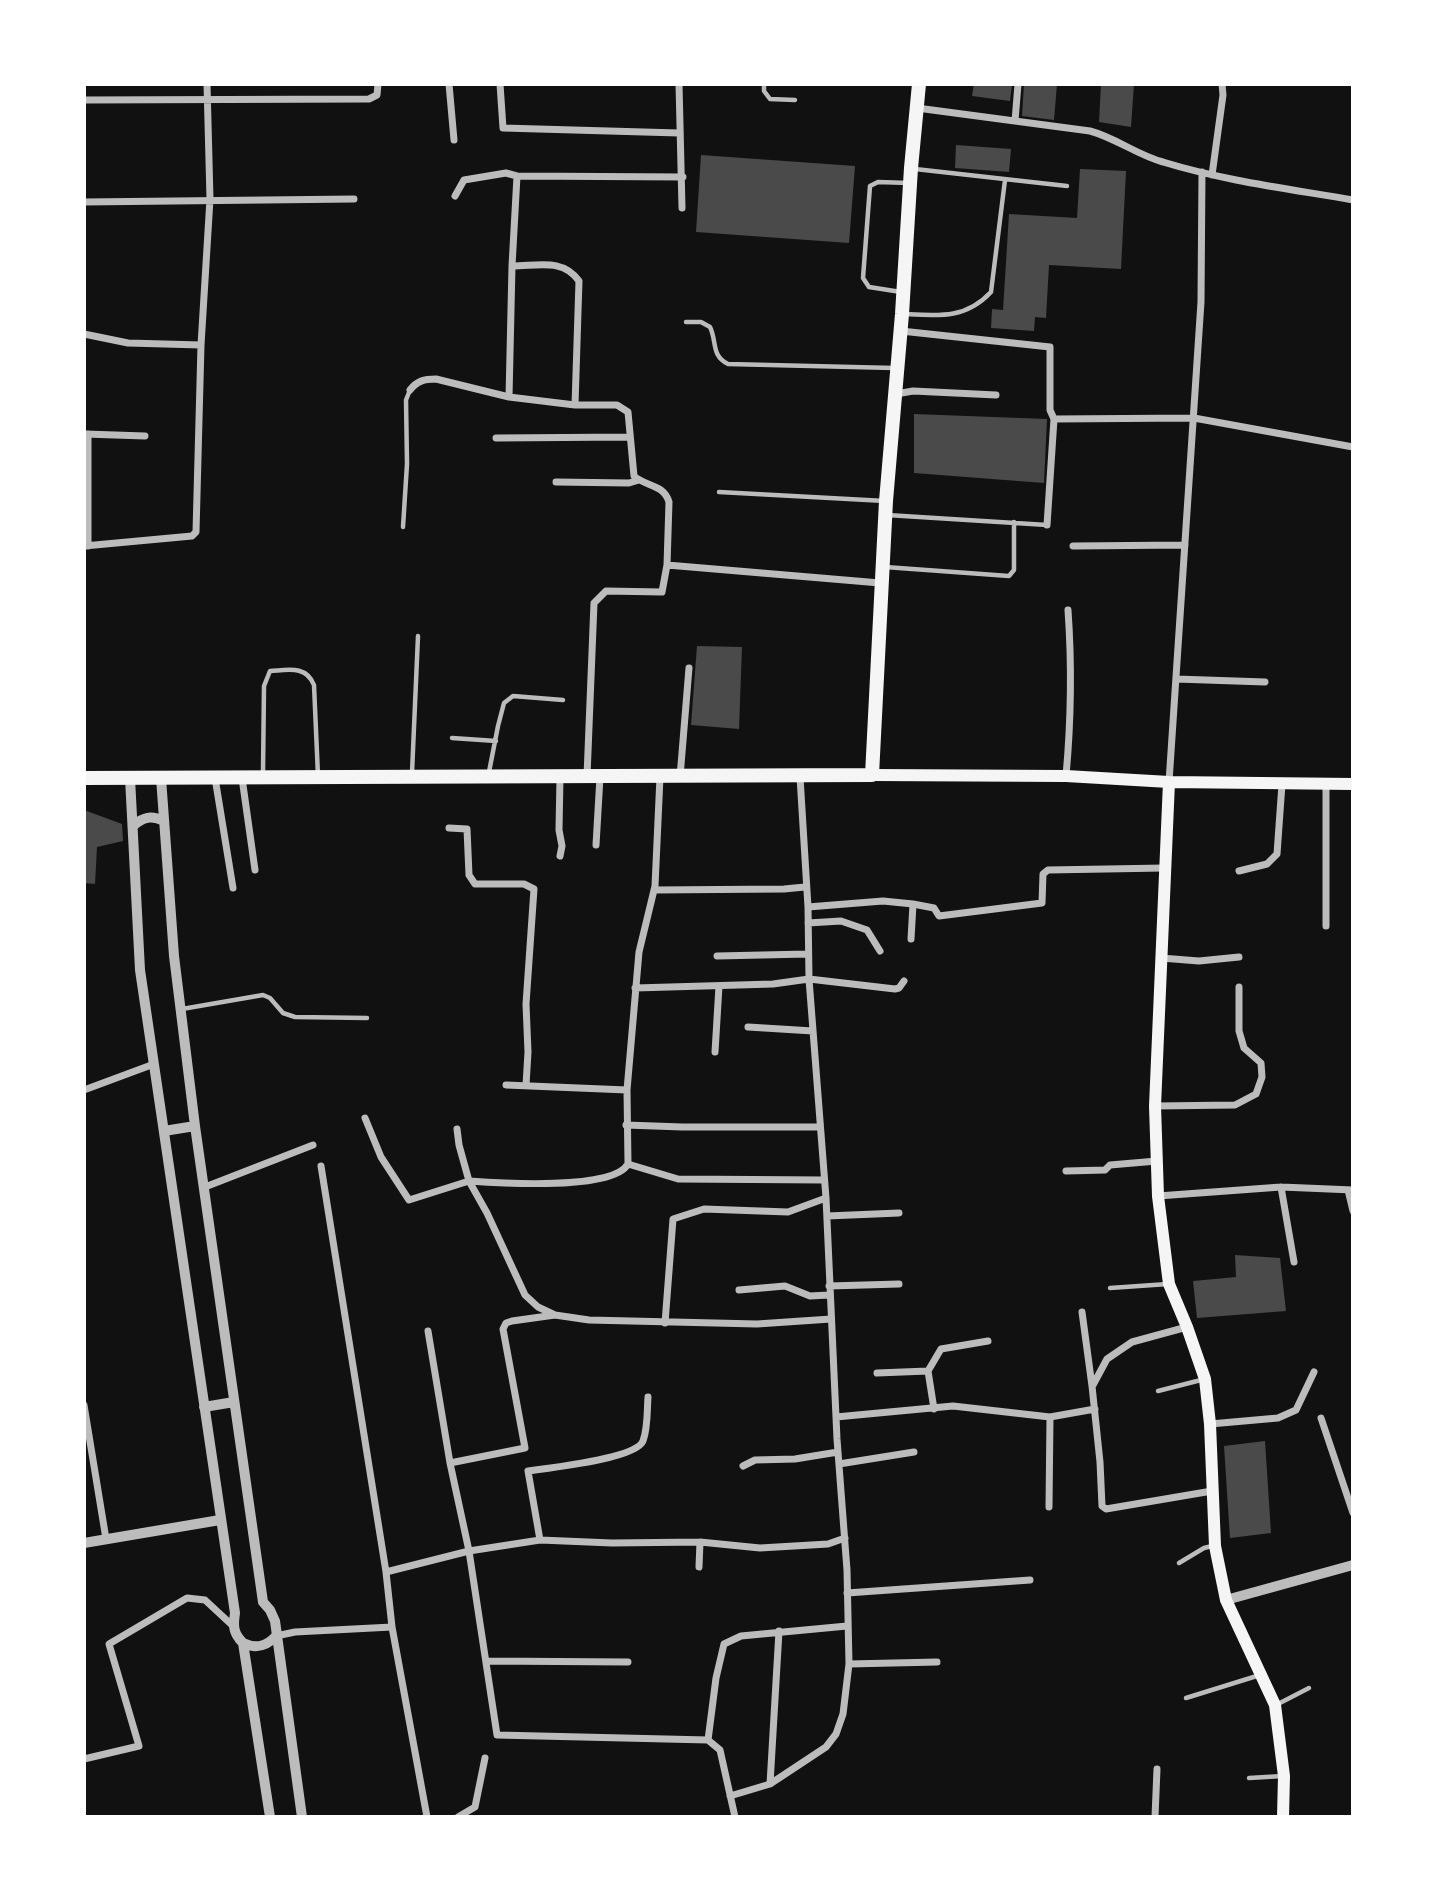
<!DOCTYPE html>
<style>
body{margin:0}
#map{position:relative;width:1437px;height:1901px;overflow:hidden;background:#111;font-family:Roboto,sans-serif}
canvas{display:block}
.frame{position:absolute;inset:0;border:86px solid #fff;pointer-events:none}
</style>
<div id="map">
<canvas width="1437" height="1901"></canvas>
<div class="frame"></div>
</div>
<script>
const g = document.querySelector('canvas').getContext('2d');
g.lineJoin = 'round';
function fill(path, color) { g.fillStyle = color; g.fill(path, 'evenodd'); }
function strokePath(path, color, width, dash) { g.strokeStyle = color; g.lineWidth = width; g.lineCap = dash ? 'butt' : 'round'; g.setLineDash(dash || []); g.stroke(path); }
fill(new Path2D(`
 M974 84H1012L1010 101 972 96Z
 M1024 84H1057L1054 120 1022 116Z
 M1101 84H1134L1131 127 1099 122Z
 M956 145 1011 149 1009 172 955 168Z
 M701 155 855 166 849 243 696 232Z
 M1080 169 1126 171 1121 269 1049 265 1046 318 1035 317 1034 331 991 328 992 309 1003 310 1009 214 1077 218Z
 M914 414 1047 419 1044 483 914 473Z
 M697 646 742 647 739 729 691 725Z
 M84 810 122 824 123 841 97 847 95 884 84 883Z
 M1235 1255 1280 1258 1286 1311 1197 1318 1193 1281 1236 1277Z
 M1265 1441 1271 1533 1230 1538 1224 1446Z`), '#4a4a4a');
strokePath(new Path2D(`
 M764 84V91L770 99 795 100
 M915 169 1067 186
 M901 292 869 287 863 278 870 186 878 182 909 183
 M905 314C939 316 966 319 991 292L1005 180
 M686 322H701L710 327C717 341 711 356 728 364L894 368
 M719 492 885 501
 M887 515 1047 525
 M403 527 407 464 406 400 410 390
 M885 567 1009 576 1014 570V522
 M452 738 496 741
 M489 772 498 726 504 703 513 696 563 700
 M263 773 264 686 270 671C288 670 306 665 314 685L318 776
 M412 773 418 636
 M182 1009 263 995 270 998 283 1013 295 1017 367 1018
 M1110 1288 1168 1284
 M1158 1391 1205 1379
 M1179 1563 1204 1548 1212 1546
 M1186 1698 1260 1675
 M1276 1705 1309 1688
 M1249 1778 1283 1776`), '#bcbcbc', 4.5);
strokePath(new Path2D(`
 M449 84 454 140
 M500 84 503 128 679 133
 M679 84 682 208
 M84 100 369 99 377 95 378 84
 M917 108 1090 131C1116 138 1137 155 1163 162 1225 181 1290 189 1353 200
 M1015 121 1018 84
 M1212 175 1223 95 1222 84
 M455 196 464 180 506 173 517 176 683 177
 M84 202 354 199
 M901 331 1050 347V410L1054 419 1047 525
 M84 334 128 343 201 345
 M410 390C417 381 424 379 436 379L509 397 575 405 579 281C563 258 538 266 512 266L517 176
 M896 394 913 391 996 395
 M509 397 512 266
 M575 405H617L628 412 634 476C646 487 664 484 669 502L667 565 662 592 606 591 594 603 587 776
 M1054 419 1194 418 1353 447
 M85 434 145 436
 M496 438 630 437
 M556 482 629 483 639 480
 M84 546 192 536 196 532 201 345 210 199 207 84
 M88 546V434
 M1073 546 1185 545
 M667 565 880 583
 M1176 679 1265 682
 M1066 776C1071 721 1072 666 1068 610
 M680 777 689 668
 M215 778 233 888
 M242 778 255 870
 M1169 782 1201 302 1202 172
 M1326 784V926
 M449 828 467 829 469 875 475 884H524L534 889 526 1004 528 1052 526 1085
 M596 845 600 777
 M560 856 562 846 559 830 560 777
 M1239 871 1267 864 1277 854 1282 784
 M654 890 784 889 805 887
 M913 904 934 908 939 916 1042 903 1043 874 1048 870 1164 868
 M808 907 883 901 913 904 911 939
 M808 923 841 921 867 930 880 951
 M717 956 807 954
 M1161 958 1199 961 1239 957
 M635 988 773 984 809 979 895 989 899 988 904 981
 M748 1027 813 1031
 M715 1052 719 986
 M506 1085 627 1090 639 952 655 886 660 777
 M84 1090 154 1064
 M1155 1106 1235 1105 1256 1094 1262 1077 1261 1063 1244 1048 1239 1031V987
 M365 1118 381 1157 409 1200 469 1181 487 1213 525 1295 538 1307 555 1315 589 1320 757 1324 831 1319
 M626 1125 682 1127H820
 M457 1129 459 1145 469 1181C498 1183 613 1191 628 1164L627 1090
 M628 1164 678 1179 824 1180
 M321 1166 386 1572 392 1627 427 1817
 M1066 1171 1105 1170 1110 1165 1157 1161
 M205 1187 313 1145
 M1281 1187 1294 1262
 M1348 1190 1353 1211
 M1158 1196 1281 1187 1353 1190
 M827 1216 899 1213
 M829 1286 899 1284
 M739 1290 785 1286 810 1296 829 1295
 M1082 1312 1092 1386 1100 1462 1102 1506 1106 1509 1212 1491
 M665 1323 673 1219 704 1209 788 1212 826 1198
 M428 1331 450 1463 469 1551 497 1735 708 1740 720 1750 735 1817
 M877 1373 928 1371
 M1093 1385 1107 1359 1132 1342 1187 1327
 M84 1405 106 1539
 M934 1409 928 1371 941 1349 988 1341
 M836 1417 953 1406 1050 1417 1095 1409
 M1321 1418 1353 1513
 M1210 1424 1278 1418 1296 1410 1314 1372
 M450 1463 525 1448 503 1329 506 1323 512 1321 555 1315
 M839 1464 914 1452
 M743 1466 755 1460 795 1459 838 1452
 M1049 1507 1050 1417
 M540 1540 528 1471C548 1468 636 1459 643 1441 648 1428 647 1410 648 1397
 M699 1567 700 1542
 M386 1572 469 1551 540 1540 612 1543 700 1542 760 1548 828 1544 845 1538
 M847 1593 1030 1580
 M276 1636 295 1632 392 1627
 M487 1661 628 1662
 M849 1664 937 1662
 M708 1740 716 1678 724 1644 741 1636 847 1626
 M84 1759 139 1746 109 1644 187 1598 205 1600 233 1626
 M770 1784 779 1631
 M730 1796 770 1784 826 1747 836 1734 843 1714 849 1664 847 1570 837 1439 826 1198 809 979 808 907 800 777
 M458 1817 475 1807 485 1758
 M1155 1817 1157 1769`), '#bcbcbc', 7);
strokePath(new Path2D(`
 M130 778 140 970 235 1613C233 1626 233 1633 243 1643L270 1817
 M161 778 174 956 195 1126 263 1602 270 1610 275 1621 302 1817
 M133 826C143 817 151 815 164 821
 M164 1131 195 1126
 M204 1407 234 1402
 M84 1543 220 1520
 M1226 1600 1353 1565
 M243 1643C256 1649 266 1647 276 1636`), '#bcbcbc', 10);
strokePath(new Path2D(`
 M872 775 1066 776 1169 782 1353 784
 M1169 782 1155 1106 1158 1196 1169 1284 1187 1327 1205 1379 1210 1424 1215 1546 1226 1600 1275 1705 1284 1776 1283 1817`), '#f5f5f5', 12);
strokePath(new Path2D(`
 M84 778 872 775 886 501 902 314 911 168 919 84`), '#f5f5f5', 14);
</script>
